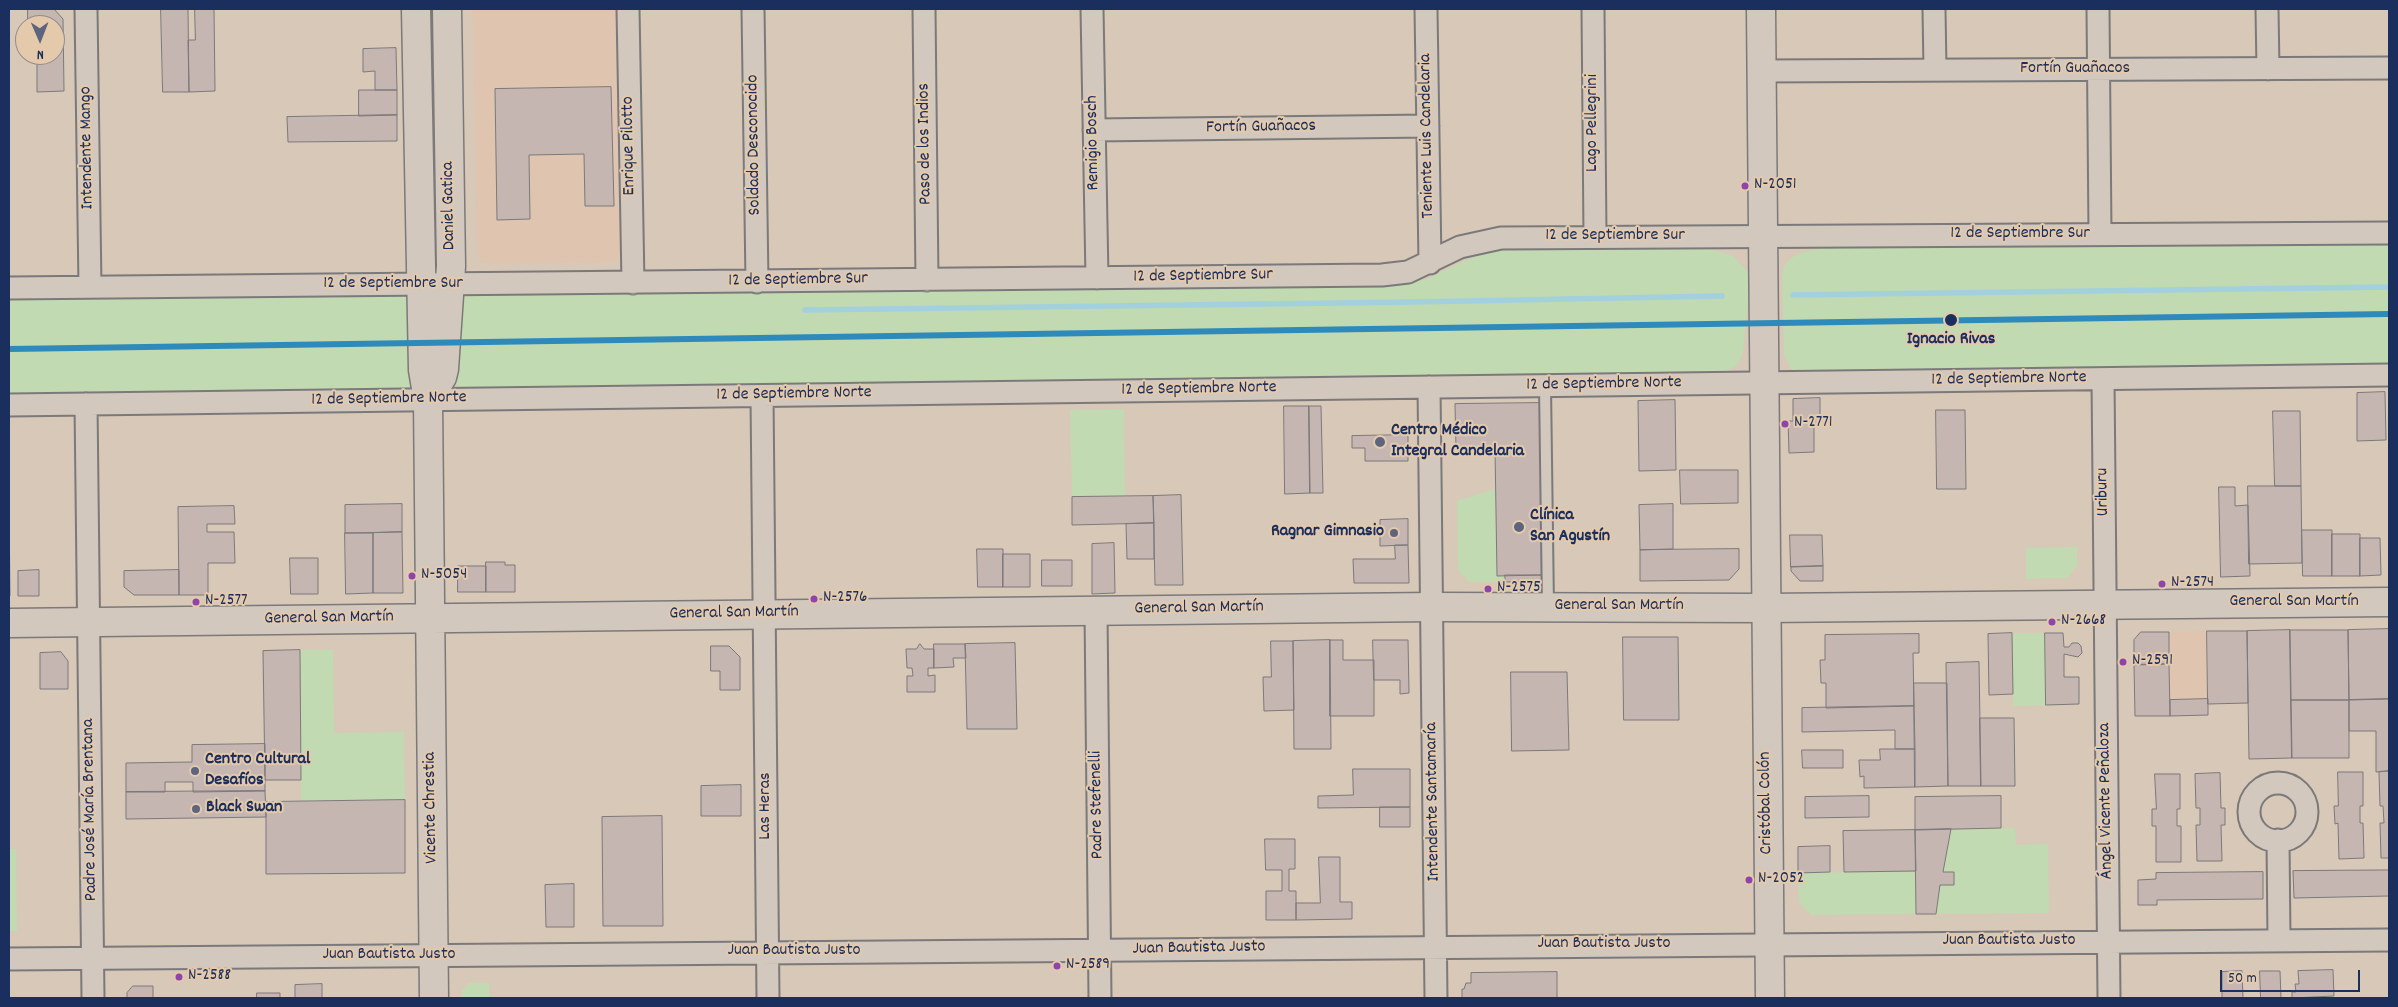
<!DOCTYPE html>
<meta charset="utf-8">
<style>
body{margin:0}
#map{position:relative;width:2398px;height:1007px;overflow:hidden;background:#d7c8b8;font-family:Dekko,sans-serif}
canvas{display:block}
.frame{position:absolute;inset:0;border:10px solid #1b2f5e;pointer-events:none}
.north{position:absolute;left:15px;top:15px;width:50px;height:50px;box-sizing:border-box;background:#e4c9ab;border:1px solid #948b8c;border-radius:50%;rotate:179deg;font-size:14px;font-weight:700;line-height:20px;text-align:center;color:#1b2f5e}
.north::after{content:'';display:block;margin:auto;width:18px;height:22px;background:#5d657e;clip-path:polygon(50% 0,100% 100%,50% 72%,0 100%)}
.scale{position:absolute;left:2220px;top:970px;width:140px;height:22px;box-sizing:border-box;border:2px solid #1b2f5e;border-top:0;padding-left:6px;font-size:15px;line-height:18px;white-space:nowrap;color:#1b2f5e;-webkit-text-stroke:4px #e4c9ab;paint-order:stroke}
</style>
<div id="map">
<canvas width="2398" height="1007"></canvas>
<div class="frame"></div>
<div class="north">N</div>
<div class="scale">50 m</div>
</div>
<script>
const g = document.querySelector('canvas').getContext('2d');
g.lineJoin = 'round';
function fill(path, color) { g.fillStyle = color; g.fill(path, 'evenodd'); }
function strokePath(path, color, width, dash) { g.strokeStyle = color; g.lineWidth = width; g.lineCap = dash ? 'butt' : 'round'; g.setLineDash(dash || []); g.stroke(path); }
function write(font, color, halo, rows, align = 'center') {
  g.font = font + ' Dekko,sans-serif'; g.lineWidth = 4; g.setLineDash([]); g.textBaseline = 'middle'; g.strokeStyle = halo; g.fillStyle = color; for (const [text, x, y, turn = 0] of rows) {
    g.save(); g.translate(x, y); g.rotate((+turn || 0) * Math.PI / 180); g.textAlign = isNaN(turn) ? turn : align; if (halo) g.strokeText(text, 0, 0); g.fillText(text, 0, 0); g.restore();
  }
}
fill(new Path2D(`
 M475 9H618L623 255 616 262 485 263 477 254 473 12Z
 M2207 631 2208 715 2170 716 2169 632Z`), '#dfc4af');
fill(new Path2D(`
 M425 9H436L438 257 434 258Z
 M2389 244V365L1802 372 1791 369 1784 355 1782 275C1784 254 1805 252 1822 248Z
 M1693 248 1711 249 1733 256 1748 272 1750 286 1743 352 1738 365 1727 371 467 392 459 388 456 382 459 306 463 298 473 294H702L1395 284 1427 279 1473 257 1504 249Z
 M399 293 409 299 412 387 410 391 9 398V296Z
 M1124 409 1125 496 1072 497 1070 410Z
 M1495 489 1497 575H1505L1506 582H1469L1458 570 1457 501Z
 M2077 547V566L2067 578 2026 579V548Z
 M2012 633H2045L2046 705 2013 706Z
 M300 650H333L334 733 404 732 405 800 301 801Z
 M2015 828 2016 845 2048 844 2049 913 1936 914 1940 885H1954L1943 872 1951 829Z
 M9 849H16L17 931H9Z
 M1916 871V914L1811 915 1799 903 1798 873Z
 M469 983H489V998H461V992Z`), '#c1dab1');
strokePath(new Path2D(`
 M1793 295 2389 287
 M805 310 1413 302 1722 296`), '#a2d0dd', 5.5);
const building = new Path2D(`
 M28 9H54L63 19 64 91 37 92V55H55V25H28Z
 M161 9H188L189 92H163Z
 M195 9H214L215 91 189 92 188 40H195Z
 M396 48 397 90H375V71L363 72V49Z
 M611 87 614 206H585L584 154 529 155 530 219 497 220 495 89Z
 M359 90H397V115L359 116Z
 M397 115V141L288 142 287 117Z
 M2385 392 2386 440 2357 441V393Z
 M1820 398V424H1814V452L1789 453 1788 421H1793V399Z
 M1675 400 1676 470 1639 471 1638 401Z
 M1540 403 1542 575 1497 576 1495 448 1456 449 1455 404Z
 M1284 406H1309L1310 493 1285 494Z
 M1309 406H1321L1323 493H1310Z
 M1936 410H1965L1966 489H1937Z
 M2273 411H2300L2301 486H2275Z
 M1408 435V461H1365V448H1352V436Z
 M1680 470H1738V503L1681 504Z
 M2248 486H2301L2302 563 2249 564Z
 M2219 487H2235V506L2248 505 2250 576 2221 577Z
 M1181 495 1183 585H1155L1153 496Z
 M1153 496 1154 523 1072 525V497Z
 M402 504V532L345 533V505Z
 M1673 504V549L1640 550 1639 505Z
 M9 506 10 596H9Z
 M234 506 235 524H207V532H234L235 563H208V595H179L178 507Z
 M1408 519V545L1380 546V520Z
 M1154 523V559H1127L1126 524Z
 M2302 530H2332V576H2303Z
 M402 532 403 593H373V533Z
 M345 533H373V593L346 594Z
 M2332 534H2360V576H2332Z
 M1790 535H1822L1823 566 1791 567Z
 M2360 538H2380L2381 575 2360 576Z
 M1114 543 1115 593 1092 594V544Z
 M1395 545H1408L1409 583H1354L1353 559H1395Z
 M977 549H1003V587H978Z
 M1739 549V569L1729 580 1640 581V550Z
 M1003 554H1030V587H1003Z
 M290 558H318V594H291Z
 M1042 560H1072V586H1042Z
 M486 562H505V565H515V592H486Z
 M458 566H486V592H458Z
 M1823 566V581H1800L1791 571V567Z
 M39 570V596H18V571Z
 M179 570V595H134L124 587V571Z
 M1505 575H1542L1543 581 1506 582Z
 M2389 629V699L2349 700 2348 630Z
 M2290 630H2348L2349 700H2291Z
 M2290 630 2292 758 2249 759 2247 631Z
 M2207 631H2247L2248 703 2208 704Z
 M2141 632H2169V664L2134 665V640Z
 M2012 633 2013 694 1989 695 1988 634Z
 M2045 633H2063L2064 647H2069L2072 643H2078L2081 646 2082 653 2078 657 2064 654V677H2079V704L2046 705Z
 M1919 634V653H1913L1914 706 1826 708V683H1821L1820 660H1825V635Z
 M1623 637H1678L1679 720H1624Z
 M1330 640H1343V660H1374V716H1330Z
 M1330 640 1331 749H1294L1293 641Z
 M1373 640H1408L1409 693 1400 694V680H1374Z
 M1271 641H1293L1294 710 1264 711 1263 677H1271Z
 M1015 643 1017 729H967L965 644Z
 M920 644 924 649H934V668H928V676L935 675V692H907V676H913L912 668H907L906 649H916Z
 M934 644H965L966 658H953L954 667 934 668Z
 M711 646H729L740 657V690H720V671H711Z
 M300 650 301 780H265L263 651Z
 M61 652 68 661V689H40V653Z
 M1979 662 1981 786H1948L1946 663Z
 M2169 664 2170 716H2135L2134 665Z
 M1511 672H1567L1569 750 1512 751Z
 M1914 683H1947L1948 786 1915 787Z
 M2208 699V715L2170 716V700Z
 M2389 699V771L2376 772V731H2349V700Z
 M2291 700H2349V758H2292Z
 M1914 706 1915 749H1895V730L1802 732V708Z
 M1980 718H2014L2015 786H1981Z
 M265 744V791L193 792V782H165V792H126V763L192 762V745Z
 M1880 749H1915V787L1864 788V776L1860 777 1859 760H1880Z
 M1802 750H1843V768H1803Z
 M1353 769H1410V807L1318 808V796L1353 795Z
 M2389 771V858H2381L2380 823H2384L2383 806H2380L2379 772Z
 M2338 772H2363V806H2360V823H2363L2364 858 2339 859 2338 823 2335 824 2334 806H2338Z
 M2220 773 2221 808H2225V825H2221L2222 861H2197L2196 825H2200V808H2196L2195 774Z
 M2155 774H2180V809H2177V826H2181V862H2156V826H2152V809H2156Z
 M741 785V816H701V786Z
 M265 791 266 817 126 819V792Z
 M1869 796V817L1805 818V797Z
 M2001 796V828L1915 830V797Z
 M405 800V873L266 874V802Z
 M1380 807H1410V827H1380Z
 M662 816 663 926H603L602 817Z
 M1951 829 1943 872H1954V885H1940L1936 914H1916L1915 830Z
 M1915 830 1916 871 1844 872 1843 831Z
 M1265 839H1295V869H1289V891H1296V920H1266V891H1282V870H1266Z
 M1830 846V872L1798 873V847Z
 M1319 857H1340V902H1352V919L1296 920V903H1320Z
 M2381 870H2389V896L2294 898 2293 871Z
 M2263 872V899L2157 900V905H2138V880L2156 879V873Z
 M574 884V927H546L545 885Z
 M2333 970 2334 996 2292 998V992H2296L2295 984H2299L2298 971Z
 M2242 971 2243 998H2222V972Z
 M2260 971H2280L2281 998H2261Z
 M1557 972V998H1462V989H1464L1466 983H1471V973Z
 M322 984V998H295V985Z
 M133 986H153V998H127V993Z
 M257 993H280V998H257Z`);
fill(building, '#c5b6b2');
strokePath(building, '#7c797a', 1);
const service = new Path2D(`
 M1545 386 1548 607`);
const minor = new Path2D(`
 M86 9 90 287
 M628 9 633 283
 M753 9 757 282
 M924 9 927 280
 M1092 9 1097 278
 M1426 9 1430 263
 M1593 9 1595 237
 M1934 9 1935 70
 M2098 9 2100 234
 M2267 9 2268 69
 M1762 71 2389 68
 M1094 130 1428 126
 M9 288 1382 275 1408 272 1460 247 1501 238 2389 233
 M2103 379 2109 998
 M1429 387 1436 998
 M762 396 768 998
 M86 404 93 998
 M9 405 2389 375
 M1096 611 1100 998
 M2249 812a29 29 0 1 1 58 0a29 29 0 1 1-58 0Z
 M2278 840 2279 940
 M9 959 2389 940`);
const secondary = new Path2D(`
 M416 9 423 370 428 400 434 998
 M428 400 442 377 444 369 451 266 447 9
 M9 623 1432 607 1765 608 2389 602`);
const primary = new Path2D(`
 M1761 9 1770 998`);
strokePath(service, '#7c797a', 14);
strokePath(minor, '#7c797a', 25);
strokePath(secondary, '#7c797a', 31);
strokePath(primary, '#7c797a', 31);
strokePath(service, '#d2c8bd', 10);
strokePath(minor, '#d2c8bd', 21);
strokePath(secondary, '#d2c8bd', 28);
strokePath(primary, '#d2c8bd', 28);
strokePath(new Path2D(`
 M9 349 2389 314`), '#2d8abb', 6);
for (const [x, y, r, color] of [
 [1745,186,4.5,"#8e44ad"],
 [1951,320,7,"#1b2f5e"],
 [1785,424,4.5,"#8e44ad"],
 [1380,442,6,"#5d657e"],
 [1519,527,6,"#5d657e"],
 [1394,533,5,"#5d657e"],
 [412,576,4.5,"#8e44ad"],
 [2162,584,4.5,"#8e44ad"],
 [1488,589,4.5,"#8e44ad"],
 [814,599,4.5,"#8e44ad"],
 [196,602,4.5,"#8e44ad"],
 [2052,622,4.5,"#8e44ad"],
 [2123,662,4.5,"#8e44ad"],
 [195,771,5,"#5d657e"],
 [196,809,5,"#5d657e"],
 [1749,880,4.5,"#8e44ad"],
 [1057,966,4.5,"#8e44ad"],
 [179,977,4.5,"#8e44ad"]
]) { const dot = new Path2D(); dot.arc(x, y, r, 0, 2 * Math.PI); g.fillStyle = color; g.fill(dot); strokePath(dot, '#e4c9ab', 2); }
write('17px', '#1b2f5e', '#e4c9ab', [
 ["N-2051",1754,186],
 ["N-2771",1794,424],
 ["N-5054",421,576],
 ["N-2574",2171,584],
 ["N-2575",1497,589],
 ["N-2576",823,599],
 ["N-2577",205,602],
 ["N-2668",2061,622],
 ["N-2591",2132,662],
 ["N-2052",1758,880],
 ["N-2589",1066,966],
 ["N-2588",188,977]
], 'left');
write('18px', '#1b2f5e', '#e4c9ab', [
 ["Fortín Guañacos",2075,70],
 ["Lago Pellegrini",1594,123,-90],
 ["Fortín Guañacos",1261,128,-1],
 ["Teniente Luis Candelaria",1428,136,-91],
 ["Remigio Bosch",1094,143,-91],
 ["Paso de los Indios",926,144,-91],
 ["Soldado Desconocido",755,145,-91],
 ["Enrique Pilotto",630,146,-91],
 ["Intendente Mango",88,148,-91],
 ["Daniel Gatica",450,206,-91],
 ["12 de Septiembre Sur",2020,235],
 ["12 de Septiembre Sur",1615,237],
 ["12 de Septiembre Sur",1203,277,-1],
 ["12 de Septiembre Sur",798,281,-1],
 ["12 de Septiembre Sur",393,285],
 ["12 de Septiembre Norte",2009,380,-1],
 ["12 de Septiembre Norte",1604,385,-1],
 ["12 de Septiembre Norte",1199,390,-1],
 ["12 de Septiembre Norte",794,395,-1],
 ["12 de Septiembre Norte",389,400,-1],
 ["Uriburu",2104,492,-91],
 ["General San Martín",2294,603],
 ["General San Martín",1619,607],
 ["General San Martín",1199,609,-1],
 ["General San Martín",734,614,-1],
 ["General San Martín",329,619,-1],
 ["Ángel Vicente Peñaloza",2107,801,-91],
 ["Intendente Santamaría",1434,802,-91],
 ["Cristóbal Colón",1767,803,-91],
 ["Padre Stefenelli",1098,805,-91],
 ["Las Heras",767,806,-90],
 ["Vicente Chrestia",432,808,-91],
 ["Padre José María Brentana",91,810,-91],
 ["Juan Bautista Justo",2009,942],
 ["Juan Bautista Justo",1604,945],
 ["Juan Bautista Justo",1199,949,-1],
 ["Juan Bautista Justo",794,952],
 ["Juan Bautista Justo",389,956]
]);
write('bold 18px', '#1b2f5e', '#e4c9ab', [
 ["Ignacio Rivas",1951,341]
]);
write('bold 18px', '#1b2f5e', '#e4c9ab', [
 ["Centro Médico",1391,432],
 ["Integral Candelaria",1391,453],
 ["Clínica",1530,517],
 ["San Agustín",1530,538],
 ["Ragnar Gimnasio",1384,533,"right"],
 ["Centro Cultural",205,761],
 ["Desafíos",205,782],
 ["Black Swan",206,809]
], 'left');
</script>
